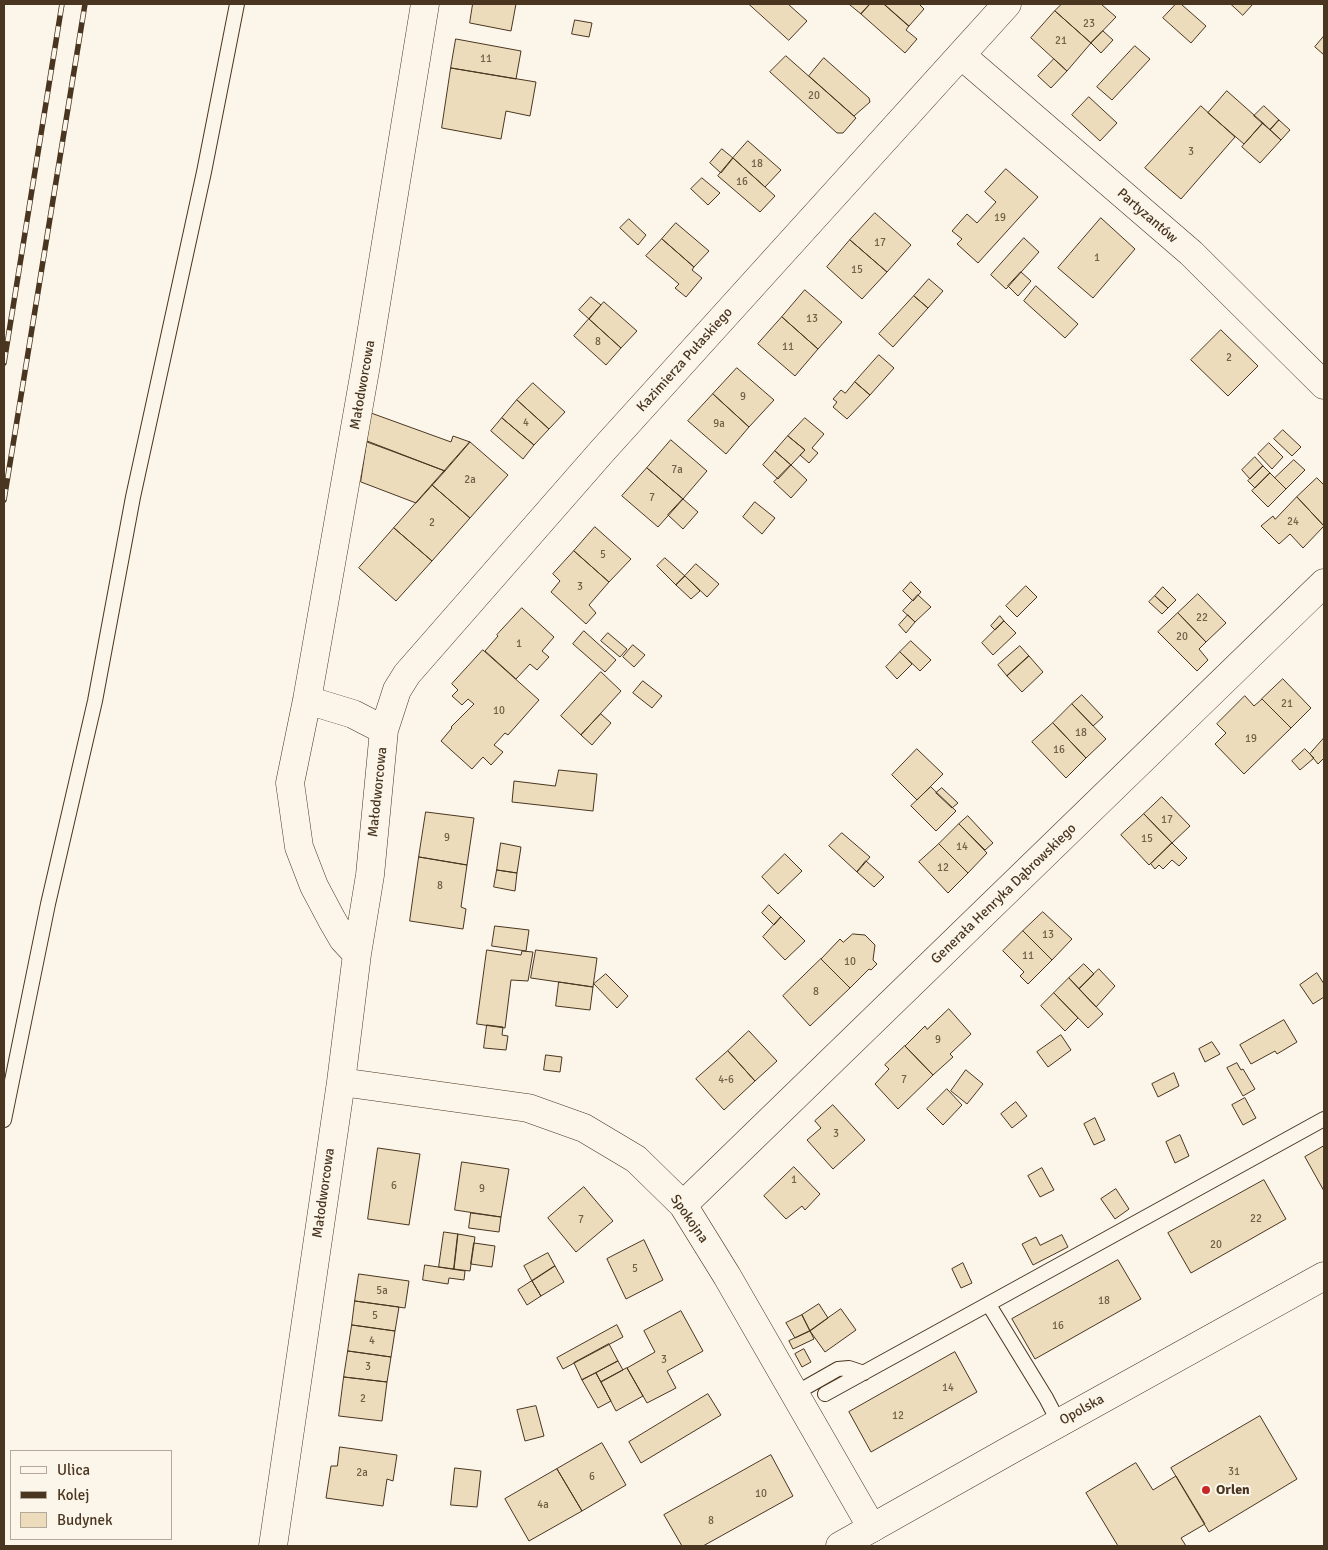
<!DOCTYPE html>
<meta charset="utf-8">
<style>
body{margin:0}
#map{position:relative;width:1328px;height:1550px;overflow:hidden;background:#fbf6e9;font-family:Signika,sans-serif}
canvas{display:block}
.frame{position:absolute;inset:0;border:5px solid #4a3520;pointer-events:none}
.legend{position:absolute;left:10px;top:1450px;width:162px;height:90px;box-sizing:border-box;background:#fbf6e9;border:1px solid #b4a999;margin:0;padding:6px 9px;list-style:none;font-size:15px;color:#4a3520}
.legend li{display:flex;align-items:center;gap:10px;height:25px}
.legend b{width:25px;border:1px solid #b4a999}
</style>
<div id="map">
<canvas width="1328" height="1550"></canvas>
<div class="frame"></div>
<ul class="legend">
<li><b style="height:6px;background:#fbf6e9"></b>Ulica</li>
<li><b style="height:6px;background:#4a3520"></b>Kolej</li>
<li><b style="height:14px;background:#ecdcbc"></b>Budynek</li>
</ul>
</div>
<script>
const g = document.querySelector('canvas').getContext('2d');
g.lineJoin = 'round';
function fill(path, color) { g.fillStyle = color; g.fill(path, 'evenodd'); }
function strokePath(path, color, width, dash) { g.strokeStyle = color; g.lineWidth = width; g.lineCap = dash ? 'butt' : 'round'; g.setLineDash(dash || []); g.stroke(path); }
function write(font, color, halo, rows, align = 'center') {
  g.font = font + ' Signika,sans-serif'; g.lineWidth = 4; g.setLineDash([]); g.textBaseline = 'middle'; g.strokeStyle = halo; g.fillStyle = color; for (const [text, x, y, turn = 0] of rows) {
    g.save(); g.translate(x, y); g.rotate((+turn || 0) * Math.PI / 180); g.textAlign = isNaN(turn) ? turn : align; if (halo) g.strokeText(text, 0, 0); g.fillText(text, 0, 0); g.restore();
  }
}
const building = new Path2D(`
 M473 4H516L511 31 470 23Z
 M749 4H788L807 21 789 40Z
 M851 4H870L861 14 850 5Z
 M870 4H884L909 26 906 30 917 39 905 53 861 14Z
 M884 4H919L924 9 909 26Z
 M1062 4H1101L1116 17 1091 43 1055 11Z
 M1176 4H1181L1206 26 1191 43 1163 18Z
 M1231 4H1253L1243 15Z
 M1055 11 1091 43 1067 71 1031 38Z
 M575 20 592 23 589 37 572 34Z
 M1103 31 1113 40 1101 53 1091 43Z
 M1324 36V55L1315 47Z
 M456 39 521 51 516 79 451 68Z
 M1135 46 1150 59 1112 100 1097 87Z
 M786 56 856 118 843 133H837L770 72Z
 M824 58 869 98 870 102 854 116 809 76Z
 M1054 59 1067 71 1051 88 1038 76Z
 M451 68 536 82 530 116 506 111 501 139 442 128Z
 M1227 91 1263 123 1244 144 1208 113Z
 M1089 97 1117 123 1100 141 1072 115Z
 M1201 106 1235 137 1181 199 1145 168Z
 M1264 106 1279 120 1270 130 1254 116Z
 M1279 120 1290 130 1281 140 1270 130Z
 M1263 123 1281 140 1260 163 1242 147Z
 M748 141 781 170 765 187 733 158Z
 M722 149 733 158 721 173 710 163Z
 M733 158 775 196 760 212 718 176Z
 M1006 169 1038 197 978 263 957 244 962 239 952 231 967 214 977 223 996 202 985 192Z
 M702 178 720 193 708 205 691 189Z
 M875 213 911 245 887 272 850 240Z
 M1101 218 1135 249 1093 298 1058 268Z
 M629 219 646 235 638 245 620 228Z
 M676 223 709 251 694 267 662 239Z
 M1024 238 1039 252 1006 289 991 275Z
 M662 239 694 267 692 270 702 278 686 297 675 288 679 284 646 256Z
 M850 240 887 272 862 299 827 267Z
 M1021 272 1031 281 1018 296 1008 286Z
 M929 279 943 291 928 308 914 296Z
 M1036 286 1078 324 1065 338 1024 301Z
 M805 290 842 322 818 349 782 317Z
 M914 296 928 308 893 347 879 334Z
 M591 297 601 305 589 319 579 310Z
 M604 302 637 331 621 348 589 319Z
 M782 317 818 349 795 376 758 344Z
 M589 319 621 348 606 365 574 336Z
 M1221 330 1258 366 1228 396 1191 360Z
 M879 355 894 368 870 395 855 382Z
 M737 368 774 400 749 427 713 394Z
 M855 382 870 395 847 419 833 407 837 402 833 399 841 390 845 393Z
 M533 383 565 412 549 429 517 400Z
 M713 394 749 427 726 454 688 421Z
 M517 400 549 429 534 445 502 418Z
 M371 413 451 442 453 436 470 442 445 471 367 441Z
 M502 418 534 445 523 459 491 431Z
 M805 418 824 434 812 448 818 453 809 463 800 455 805 450 788 436Z
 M1283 430 1301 447 1292 456 1274 439Z
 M788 436 805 450 791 465 775 451Z
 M671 440 707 471 683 499 647 468Z
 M367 442 389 450 445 471 416 503 361 482Z
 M470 442 508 475 470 518 432 485Z
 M1269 443 1283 457 1272 469 1258 454Z
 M775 451 791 465 778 479 763 465Z
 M1255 457 1263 466 1250 479 1242 470Z
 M1294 460 1305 470 1286 489 1275 478Z
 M791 465 807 480 791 498 774 482Z
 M1263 466 1270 473 1255 488 1248 481Z
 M647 468 683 499 658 527 622 496Z
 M1270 473 1286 489 1268 507 1252 491Z
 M1317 478 1324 485V526L1297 497Z
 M432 485 470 518 432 561 394 528Z
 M1297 497 1324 526 1303 548 1290 534 1279 544 1261 526 1273 516 1275 519Z
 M683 499 698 512 683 529 668 515Z
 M755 502 775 518 762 534 743 517Z
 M595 527 631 559 609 582 574 551Z
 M394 528 432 561 396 601 359 568Z
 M574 551 609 582 589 605 596 613 586 624 551 592 560 581 553 574Z
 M665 558 685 576 676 585 657 566Z
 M696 564 719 584 707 597 685 576Z
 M685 576 700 591 691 599 676 585Z
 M911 582 921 592 913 601 903 591Z
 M1026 586 1037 597 1017 617 1006 606Z
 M1163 587 1176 600 1168 608 1155 596Z
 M1198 594 1226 623 1206 642 1178 613Z
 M918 595 931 607 915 622 903 611Z
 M1155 596 1168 608 1162 614 1149 602Z
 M522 608 554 637 542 651 549 657 537 670 530 664 516 679 485 651 498 636 497 635Z
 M1178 613 1206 642 1199 649 1208 660 1197 671 1158 632Z
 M908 615 915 622 906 633 899 625Z
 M1000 616 1004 621 995 630 991 626Z
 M1004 621 1016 633 993 655 982 643Z
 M584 631 616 660 605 672 573 644Z
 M608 633 627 649 620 657 601 641Z
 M911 641 931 660 920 671 900 652Z
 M633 645 645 655 634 667 623 657Z
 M1020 646 1029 656 1007 676 998 665Z
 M483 650 539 700 508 735 505 733 494 745 503 752 491 765 483 757 472 769 441 741 452 728 451 727 474 704 468 699 462 705 452 696 458 690 452 684Z
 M900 652 912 664 897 679 886 667Z
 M1029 656 1043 672 1022 692 1007 676Z
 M601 672 621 691 581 735 561 716Z
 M1283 679 1311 708 1291 728 1262 699Z
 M643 681 662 696 652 708 633 693Z
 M1082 695 1103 717 1093 726 1072 704Z
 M1245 696 1254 706 1262 699 1291 728 1244 774 1215 744 1226 733 1217 724Z
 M1072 704 1106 739 1086 758 1053 723Z
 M601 714 611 723 592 745 581 735Z
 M1053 723 1086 758 1066 778 1032 742Z
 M1324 738V758L1318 764 1310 754Z
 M917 749 943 774 917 800 892 775Z
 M1305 749 1314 758 1300 770 1292 761Z
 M559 770 597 774 593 811 512 802 514 781 555 786Z
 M931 787 956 811 936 831 911 806Z
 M942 788 958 803 952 808 936 793Z
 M1162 797 1190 826 1172 843 1144 814Z
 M426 812 474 818 467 865 419 857Z
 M1144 814 1172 843 1149 865 1121 835Z
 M968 816 993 843 985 850 959 824Z
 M959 824 987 853 968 873 939 844Z
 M842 833 870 857 857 872 829 846Z
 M501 843 521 847 517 873 497 870Z
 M1172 843 1187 858 1179 866 1172 860 1163 869 1159 865 1155 869 1151 864Z
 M939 844 968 873 948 893 919 862Z
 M785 854 802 871 778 894 762 877Z
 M419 857 467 865 461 907 466 909 463 929 410 921Z
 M866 861 884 877 874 887 857 872Z
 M497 870 517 873 515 891 494 887Z
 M769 905 781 917 774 925 762 913Z
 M1043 912 1072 939 1052 960 1023 931Z
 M781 917 805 941 785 960 763 937Z
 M495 926 529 930 526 951 492 946Z
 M1023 931 1052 960 1028 984 1020 976 1024 972 1003 951Z
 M853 934 865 935 875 945 873 960 877 964 871 970 869 969 850 988 821 959 840 939 843 942Z
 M487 950 521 955 522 951 533 952 528 981 511 980 505 1028 477 1024Z
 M536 950 597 958 593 987 531 978Z
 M821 959 850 988 810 1026 783 996Z
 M1084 964 1094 974 1079 989 1069 978Z
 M1099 969 1115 986 1096 1007 1079 989Z
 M1317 973 1324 984V997L1313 1004 1300 985Z
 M606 974 628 996 617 1008 594 984Z
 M1069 978 1103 1014 1088 1028 1054 993Z
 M559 982 593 987 590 1010 556 1006Z
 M1054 993 1078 1018 1065 1031 1041 1006Z
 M949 1009 971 1034 950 1054 953 1057 933 1075 905 1046 925 1026 927 1029Z
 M1284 1020 1297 1042 1277 1054 1275 1051 1251 1064 1240 1045Z
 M487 1025 503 1027 502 1035 508 1036 506 1050 484 1048Z
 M749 1031 777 1061 755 1081 728 1051Z
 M1061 1035 1071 1050 1048 1067 1037 1052Z
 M1212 1042 1220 1054 1205 1062 1199 1049Z
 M905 1046 933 1075 898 1109 875 1084 889 1069 885 1065Z
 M728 1051 755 1081 724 1110 696 1079Z
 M546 1055 562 1057 560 1072 544 1070Z
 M1237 1063 1241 1070 1243 1069 1255 1089 1243 1096 1227 1068Z
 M966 1070 983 1084 967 1104 951 1091Z
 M1174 1073 1179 1086 1158 1097 1152 1084Z
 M947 1089 962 1105 943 1125 927 1109Z
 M1245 1098 1256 1118 1243 1125 1232 1105Z
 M1016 1102 1027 1116 1012 1128 1001 1114Z
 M833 1105 865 1140 833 1169 807 1140 821 1128 815 1121Z
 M1095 1118 1105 1140 1094 1145 1084 1124Z
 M1180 1135 1189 1156 1175 1163 1166 1142Z
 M1324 1146V1191L1305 1157Z
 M378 1148 420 1154 409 1225 368 1219Z
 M462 1162 509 1169 501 1217 455 1210Z
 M794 1167 820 1194 805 1210 802 1206 786 1219 764 1196Z
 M1042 1168 1054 1190 1040 1197 1028 1176Z
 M1264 1180 1286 1219 1191 1273 1168 1233Z
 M584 1187 613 1221 576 1252 548 1218Z
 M1116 1189 1129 1209 1115 1219 1101 1199Z
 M471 1213 501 1217 499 1232 469 1228Z
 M444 1232 458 1234 454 1269 439 1267Z
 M458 1234 475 1237 470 1271 454 1269Z
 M1062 1235 1068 1247 1033 1265 1022 1244 1036 1237 1040 1245Z
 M644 1240 663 1280 626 1299 607 1259Z
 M474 1243 495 1246 492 1267 471 1264Z
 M548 1253 555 1266 532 1281 524 1266Z
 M1118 1260 1141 1299 1035 1359 1012 1319Z
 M963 1263 972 1283 961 1288 952 1269Z
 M425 1265 465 1271 464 1280 449 1278 448 1284 423 1280Z
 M555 1266 564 1282 541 1296 532 1281Z
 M359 1274 409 1281 405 1308 355 1301Z
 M532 1281 541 1296 527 1305 518 1290Z
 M355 1301 399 1307 395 1331 352 1325Z
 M819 1304 828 1318 810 1331 802 1315Z
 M841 1309 856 1330 825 1352 810 1331Z
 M681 1311 703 1351 667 1371 676 1388 647 1403 627 1368 655 1352 644 1331Z
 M802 1315 810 1331 795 1338 786 1323Z
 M352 1325 395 1331 391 1357 348 1351Z
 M617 1325 623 1337 563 1369 557 1358Z
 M810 1331 814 1339 793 1349 789 1341Z
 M609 1344 618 1361 582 1380 574 1363Z
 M804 1349 811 1362 802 1367 795 1354Z
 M348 1351 391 1357 387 1382 344 1377Z
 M955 1352 977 1392 871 1452 849 1412Z
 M618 1361 623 1370 601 1382 596 1373Z
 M627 1368 643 1396 616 1411 601 1382Z
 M596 1373 611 1401 598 1408 582 1380Z
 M344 1377 387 1382 382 1421 339 1416Z
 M708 1394 721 1415 641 1463 629 1442Z
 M536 1406 544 1436 525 1441 517 1410Z
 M1260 1416 1297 1479 1209 1532 1171 1468Z
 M602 1443 626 1485 582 1511 557 1469Z
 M340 1447 397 1455 393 1481 387 1479 383 1506 326 1498 331 1466H337Z
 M771 1455 793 1496 703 1546H682L664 1515Z
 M1136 1463 1153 1490 1176 1476 1205 1524 1181 1538 1186 1546H1118L1086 1493Z
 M455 1468 481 1471 477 1507 451 1505Z
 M557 1469 582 1511 529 1541 505 1499Z`);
fill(building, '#ecdcbc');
strokePath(building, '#4a3520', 1);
const service = new Path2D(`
 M4 1120 48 904 95 701 133 497 204 172 237 4
 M989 1305 1046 1398 1059 1423
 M794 1394 838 1369 849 1368 864 1373
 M825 1394 1324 1119`);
const minor = new Path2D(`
 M961 55 1191 253 1324 385
 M384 730 397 690 407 674 604 449 1007 4
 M357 954 343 939 332 920 314 886 299 847 290 783 307 700 366 365 425 4
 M341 1082 528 1108 584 1128 636 1159 683 1205 727 1276 872 1528
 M683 1205 1324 583
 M273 1546 341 1082 357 954 370 875 384 730 353 714 307 700`);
const primary = new Path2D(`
 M840 1546 1012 1449 1324 1276`);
strokePath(service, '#4a3520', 16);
strokePath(minor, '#4a3520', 29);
strokePath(primary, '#4a3520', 29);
strokePath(service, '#fbf6e9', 14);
strokePath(minor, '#fbf6e9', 28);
strokePath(primary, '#fbf6e9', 28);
const rail = new Path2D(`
 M4 363 62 4
 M4 500 85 4`);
strokePath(rail, '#4a3520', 5.5);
strokePath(rail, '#fbf6e9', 4, [11]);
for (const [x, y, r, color] of [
 [1206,1490,5,"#c62828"]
]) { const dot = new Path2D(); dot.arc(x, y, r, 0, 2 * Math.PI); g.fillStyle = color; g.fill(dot); strokePath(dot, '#fbf6e9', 2); }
write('11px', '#725f47', null, [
 ["23",1089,24],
 ["21",1061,41],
 ["11",486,59],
 ["20",814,96],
 ["3",1191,152],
 ["18",757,164],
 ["16",742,182],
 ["19",1000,218],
 ["17",880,243],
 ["1",1097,258],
 ["15",857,270],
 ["13",812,319],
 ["8",598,342],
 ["11",788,347],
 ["2",1229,358],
 ["9",743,397],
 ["4",526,423],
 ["9a",719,424],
 ["7a",677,470],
 ["2a",470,480],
 ["7",652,498],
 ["24",1293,522],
 ["2",432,523],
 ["5",603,555],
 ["3",580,587],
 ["22",1202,618],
 ["20",1182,637],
 ["1",519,644],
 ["21",1287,704],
 ["10",499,711],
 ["18",1081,733],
 ["19",1251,739],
 ["16",1059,750],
 ["17",1167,820],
 ["9",447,838],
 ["15",1147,839],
 ["14",962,847],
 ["12",943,868],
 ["8",440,886],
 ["13",1048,935],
 ["11",1028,956],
 ["10",850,962],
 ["8",816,992],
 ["9",938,1040],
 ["4-6",726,1080],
 ["7",904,1080],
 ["3",836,1134],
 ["1",794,1180],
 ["6",394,1186],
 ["9",482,1189],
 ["22",1256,1219],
 ["7",581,1220],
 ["20",1216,1245],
 ["5",635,1269],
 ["5a",382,1291],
 ["18",1104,1301],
 ["5",375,1316],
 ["16",1058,1326],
 ["4",372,1341],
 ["3",664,1360],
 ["3",368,1367],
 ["14",948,1388],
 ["2",363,1399],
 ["12",898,1416],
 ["31",1234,1472],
 ["2a",362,1473],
 ["6",592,1477],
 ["10",761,1494],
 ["4a",543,1505],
 ["8",711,1521]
]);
write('14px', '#4a3520', '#fbf6e9', [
 ["Partyzantów",1147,216,41],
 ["Kazimierza Pułaskiego",685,360,-48],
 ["Małodworcowa",363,385,-80],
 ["Małodworcowa",378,792,-84],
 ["Generała Henryka Dąbrowskiego",1004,894,-44],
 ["Małodworcowa",324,1193,-82],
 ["Spokojna",689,1219,55],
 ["Opolska",1082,1410,-29]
]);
write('bold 14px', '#4a3520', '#fbf6e9', [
 ["Orlen",1216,1490]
], 'left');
</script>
